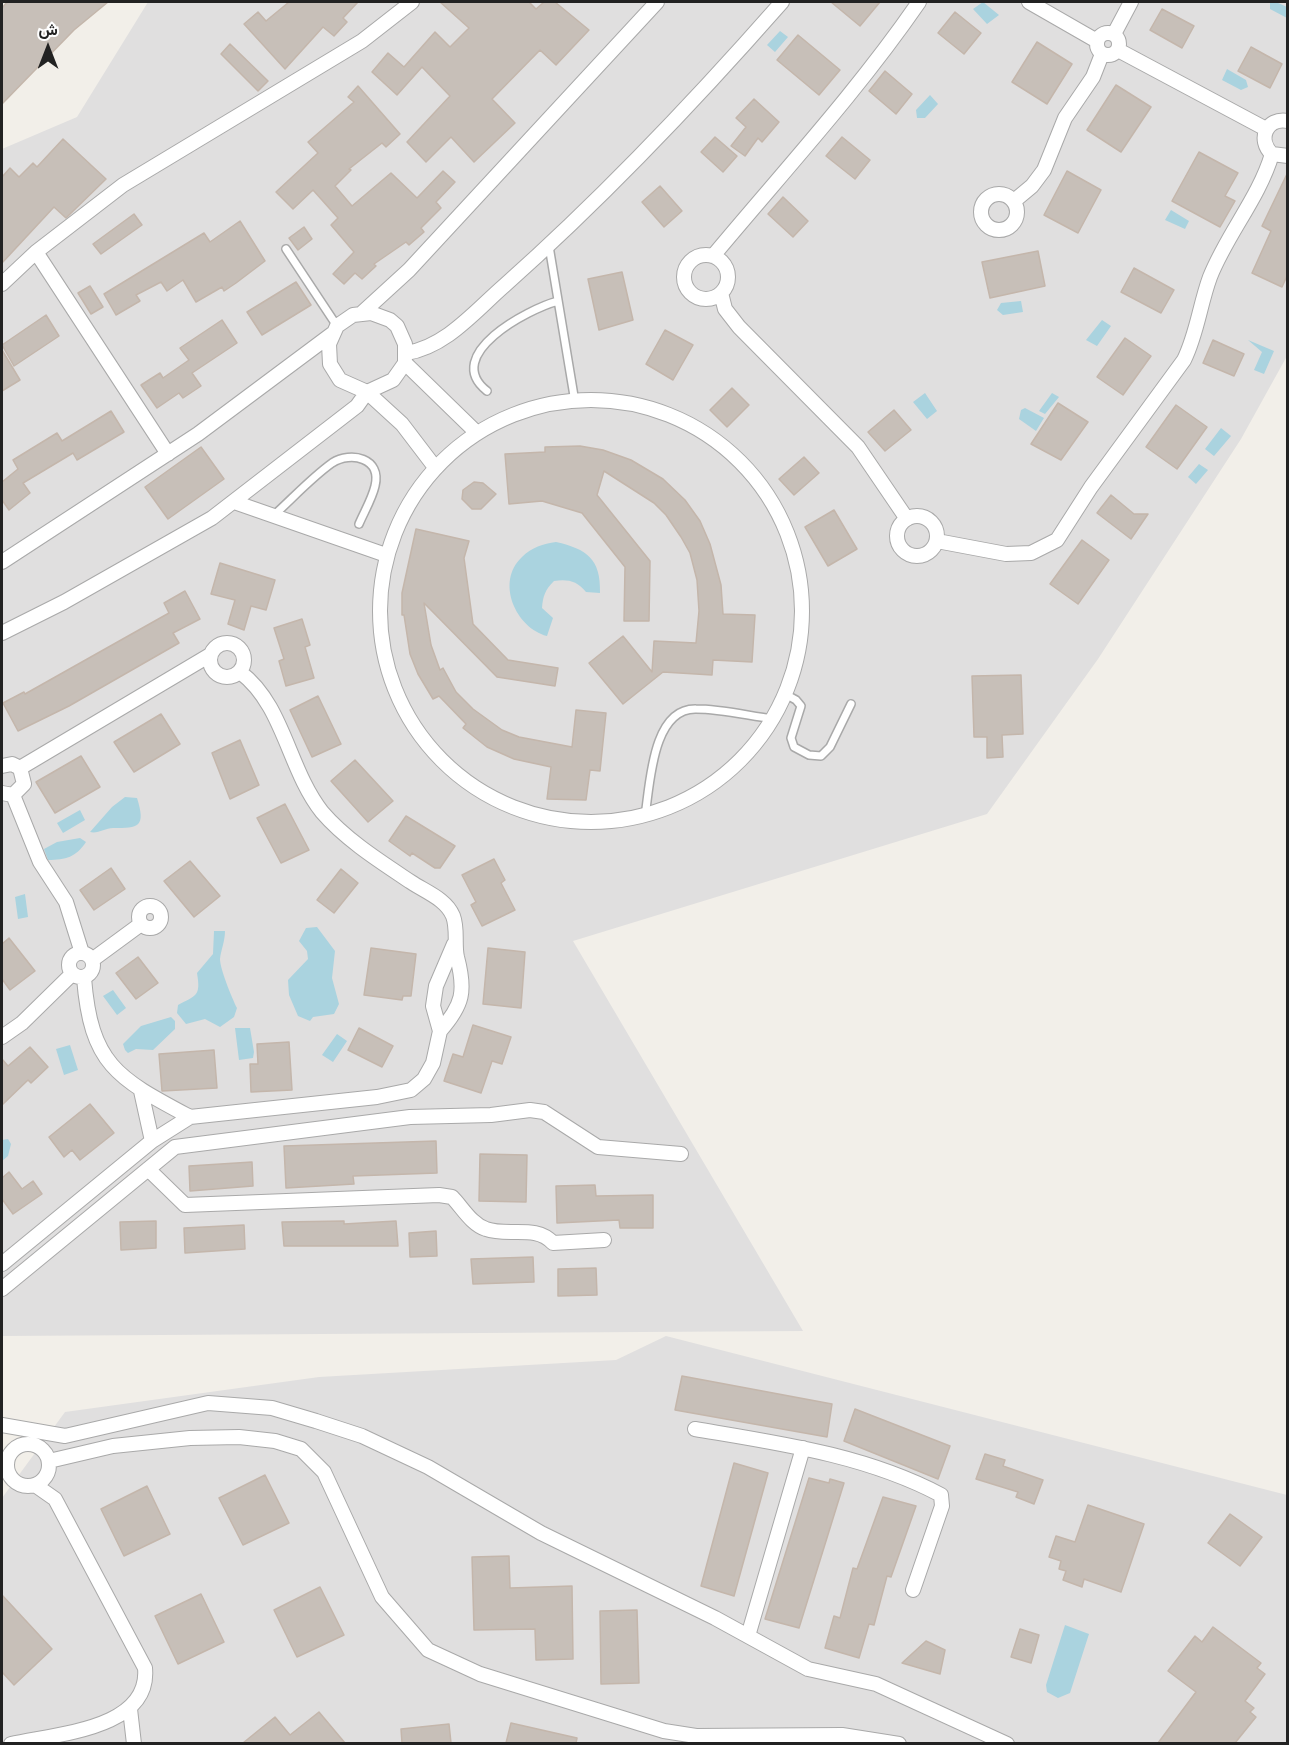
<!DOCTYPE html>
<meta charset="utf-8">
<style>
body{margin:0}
#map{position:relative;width:1289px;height:1745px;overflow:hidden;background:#f2efe9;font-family:Karla,Vazirmatn,sans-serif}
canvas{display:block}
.frame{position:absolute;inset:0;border:3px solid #222;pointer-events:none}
.north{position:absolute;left:18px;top:18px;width:60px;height:60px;-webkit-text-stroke:4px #fff;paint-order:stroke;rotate:0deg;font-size:16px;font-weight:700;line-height:24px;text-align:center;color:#222}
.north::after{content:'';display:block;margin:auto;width:21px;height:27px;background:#222;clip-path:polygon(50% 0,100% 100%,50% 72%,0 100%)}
</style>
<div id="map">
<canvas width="1289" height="1745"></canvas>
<div class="frame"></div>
<div class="north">ش</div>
</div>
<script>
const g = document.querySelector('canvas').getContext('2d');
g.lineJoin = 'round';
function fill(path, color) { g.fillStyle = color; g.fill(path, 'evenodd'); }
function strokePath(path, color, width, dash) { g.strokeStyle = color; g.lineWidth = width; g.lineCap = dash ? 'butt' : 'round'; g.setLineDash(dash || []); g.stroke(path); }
fill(new Path2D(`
 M148 2H1287V356L1241 439 1098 659 987 814 573 941 803 1331 2 1336V149L77 117Z
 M666 1336 1287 1495V1743L2 1744V1498L65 1412 319 1377 616 1360Z`), '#e0dfdf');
fill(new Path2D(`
 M983 2 999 15 987 24 973 9Z
 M1276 2 1287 7V18L1270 9V3Z
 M780 31 788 37 775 52 767 45Z
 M1227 69 1246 80 1248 87 1241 90 1222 80Z
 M930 95 938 104 925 118H917L916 110Z
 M1171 210 1189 221 1185 229 1165 220Z
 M1021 301 1023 312 1003 315 997 310 1001 303Z
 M1102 320 1111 326 1097 346 1086 340Z
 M1248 340 1274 351 1264 374 1254 370 1262 352Z
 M925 393 937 411 927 419 913 402Z
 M1052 393 1059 397 1045 414 1039 411Z
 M1025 408 1044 418 1036 431 1019 419 1021 410Z
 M1221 428 1231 436 1214 456 1205 449Z
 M1199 464 1208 470 1196 484 1188 477Z
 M556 542C587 549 601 559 600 593L586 592C577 581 568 579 554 581 545 590 543 596 542 608L553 618 547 636C516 628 495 582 522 557 532 547 543 544 556 542Z
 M125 797 137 798C146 827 139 828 113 828 105 828 98 834 90 832L112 807Z
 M80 810 85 820 63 833 57 823Z
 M80 838 86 842C76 857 66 860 48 860L44 849 57 842Z
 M25 894 28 917 18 919 15 897Z
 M317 927 335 951 332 978 339 1004 334 1014 313 1017 310 1021 298 1016 289 995 288 980 308 959 307 951 299 941 306 928Z
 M214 931H225C225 941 221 950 220 959 220 969 232 998 237 1008L234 1017 220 1027 205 1019 186 1024 177 1013 178 1005C196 995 201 997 197 973L213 954Z
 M113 990 126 1008 117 1015 103 996Z
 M171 1017 175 1021V1029L153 1050 136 1049 128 1053 125 1050 123 1044 141 1026Z
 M235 1028H250L254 1052 253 1058 239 1060Z
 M337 1034 347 1041 333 1062 322 1055Z
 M70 1045 78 1070 64 1075 56 1049Z
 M8 1139 11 1144 8 1156 2 1161V1140Z
 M1065 1625 1089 1634 1070 1693 1058 1698 1047 1692 1046 1685Z`), '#aad3df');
const building = new Path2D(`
 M7 2H108L74 30 2 104V8Z
 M289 2H358L343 18 347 22 334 36 323 27 285 69 244 24 258 12 266 21Z
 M440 2H529L536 9 544 2H555L589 30 556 65 540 50 492 99 515 123 474 162 451 137 426 162 407 142 450 96 422 67 397 95 372 72 388 53 404 67 435 32 450 47 469 28Z
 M831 2H880L860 26Z
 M1162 9 1194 26 1182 48 1150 30Z
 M955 12 981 33 964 54 938 33Z
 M798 35 840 70 819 95 777 60Z
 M1037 42 1072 64 1047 104 1012 82Z
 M230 44 268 81 258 91 221 54Z
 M1251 47 1282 64 1270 88 1238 71Z
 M885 71 912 94 896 114 869 91Z
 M1116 85 1151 107 1121 152 1087 130Z
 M358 86 400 134 386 147 382 143 349 169 351 170 335 186 352 206 391 173 417 198 443 171 455 182 436 202 441 208 421 228 424 232 409 245 406 242 374 264 376 266 362 279 355 273 344 284 333 274 354 252 331 225 338 218 313 190 293 209 276 192 318 153 308 142 354 102 348 97Z
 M754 99 779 122 762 142 758 138 745 156 731 146 746 127 736 118Z
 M715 137 737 156 723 172 701 152Z
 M842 137 870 160 855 179 826 156Z
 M63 139 106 179 66 218 54 207 2 263V177L10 168 19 177 33 163 37 167Z
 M1199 152 1238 173 1225 196 1235 201 1220 227 1172 201Z
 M1067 171 1101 190 1078 233 1044 215Z
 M1287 174V276L1282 287 1252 273 1271 231 1262 226Z
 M660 186 682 211 664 227 642 202Z
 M783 197 808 221 793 237 768 214Z
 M134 214 142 225 101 254 93 244Z
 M240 221 265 261 236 283 224 291 222 287 196 302 183 280 167 291 161 282 136 295 140 301 116 315 104 294 204 233 210 242Z
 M304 227 312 239 298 250 289 238Z
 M1038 251 1045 286 990 298 982 262Z
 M1134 268 1174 290 1161 313 1121 292Z
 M622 272 633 320 599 330 588 279Z
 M296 282 311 305 262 335 247 312Z
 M90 286 103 307 91 314 78 293Z
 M46 315 59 336 14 366 2 345Z
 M222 320 237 343 192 373 201 386 183 398 179 393 157 408 141 385 160 373 163 378 189 360 180 348Z
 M665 330 693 345 673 380 646 364Z
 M1125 338 1151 356 1123 395 1097 377Z
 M1213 340 1244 354 1234 376 1203 363Z
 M2 350 20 380 2 391Z
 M732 388 749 405 727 427 710 410Z
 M1058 403 1088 422 1061 460 1031 444Z
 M1176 405 1207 427 1177 469 1146 447Z
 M894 410 911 430 885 451 868 432Z
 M111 411 124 432 77 460 73 453 23 483 30 493 9 510 2 500V482L18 469 13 460 57 433 62 441Z
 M580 446 603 450 631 460 663 479 685 500 700 521 710 544 721 585 723 614 755 615 752 662 713 660 712 675 663 672 623 704 589 663 623 636 652 672 654 641 696 643 699 611 697 580 690 553 681 537 666 515 654 503 604 471 597 495 650 561 649 621H624L625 567 582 513 542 501 509 504 505 454 545 452V447Z
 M201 447 224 479 168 519 145 487Z
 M804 457 819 473 794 495 779 479Z
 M474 482 483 483 496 494 481 509H472L462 499 463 490Z
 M1111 495 1134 514H1148L1131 539 1097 513Z
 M834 510 857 549 828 566 805 527Z
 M416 529 469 541 464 558 473 624 508 660 558 668 555 686 497 677 424 603 431 645 440 670 443 668 456 692 473 709 502 730 519 737 572 747 576 710 606 713 600 771 590 770 586 800 547 799 551 767 514 759 487 747 463 728 466 724 439 696 433 699 418 674 410 654 404 615H402V593Z
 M1082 540 1109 560 1078 604 1050 584Z
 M220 563 275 580 266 610 251 606 244 630 228 624 235 600 211 594Z
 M185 591 200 619 173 633 179 643 69 706 18 731 3 703 24 692 25 694 169 613 164 603Z
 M302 619 310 645 305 647 314 678 286 686 279 661 284 659 274 628Z
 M1021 675 1023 734 1002 735 1003 757 987 758V737H974L972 676Z
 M318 696 341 744 312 757 290 710Z
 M161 714 180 744 134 772 114 742Z
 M240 740 259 785 230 799 212 753Z
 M81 756 100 787 55 813 36 782Z
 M355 760 393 801 368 822 331 781Z
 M285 804 309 850 281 863 257 818Z
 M406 816 455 846 440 868H435L412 853 410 856 389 841Z
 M494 859 505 880 501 883 515 910 482 926 471 905 476 902 462 875Z
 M190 861 220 896 194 917 164 881Z
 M111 868 125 889 94 910 80 890Z
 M341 869 358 883 334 913 317 900Z
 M9 938 35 971 10 990 2 979V944Z
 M371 948 416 954 411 996H403L402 1000 364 995Z
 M488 948 525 952 521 1008 483 1004Z
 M138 957 158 983 136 999 116 973Z
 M473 1025 511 1037 502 1064 492 1061 481 1093 444 1081 453 1054 463 1057Z
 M359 1028 393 1046 382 1067 348 1050Z
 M289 1042 292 1090 251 1092 250 1064H258L257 1044Z
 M30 1047 48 1067 31 1083 28 1080 2 1105V1059L8 1066Z
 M214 1050 217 1088 162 1091 159 1054Z
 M90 1104 114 1133 80 1160 72 1150 64 1157 49 1137Z
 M436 1141 437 1173 353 1176 354 1184 286 1188 284 1146Z
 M480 1154 527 1155 526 1202 479 1201Z
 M252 1162 253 1186 190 1191 189 1166Z
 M9 1172 22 1189 33 1181 42 1194 13 1214 2 1199V1178Z
 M595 1185 596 1196 653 1195V1228H620L619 1220 557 1223 556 1186Z
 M156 1221V1248L121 1250 120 1222Z
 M344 1221V1224L396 1221 398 1246H284L282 1222Z
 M244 1225 245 1249 185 1253 184 1228Z
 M436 1231 437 1256 410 1257 409 1233Z
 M533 1257 534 1282 473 1284 471 1259Z
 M596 1268 597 1295 558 1296V1269Z
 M682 1376 832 1404 827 1437 675 1410Z
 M855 1409 950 1446 938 1479 844 1441Z
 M985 1454 1005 1460 1003 1466 1043 1480 1034 1504 1016 1497 1018 1492 976 1479Z
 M734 1463 768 1473 734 1596 701 1586Z
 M265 1475 289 1523 243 1545 219 1498Z
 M809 1478 829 1483 830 1479 844 1483 799 1628 765 1619Z
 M147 1486 170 1534 124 1556 101 1509Z
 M883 1497 916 1506 891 1577 887 1576 874 1625 869 1624 859 1658 825 1648 834 1616 840 1618 853 1568 857 1569Z
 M1088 1505 1144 1524 1121 1592 1084 1579 1082 1587 1063 1580 1066 1571 1059 1569 1061 1561 1049 1557 1056 1536 1075 1542Z
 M1230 1514 1262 1537 1240 1566 1208 1543Z
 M509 1556 510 1588 572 1586 573 1659 536 1660 535 1629 474 1630 472 1557Z
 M320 1587 344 1635 297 1657 274 1610Z
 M201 1594 224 1642 178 1664 155 1616Z
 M2 1595 52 1649 14 1685 2 1672Z
 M637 1610 639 1683 601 1684 600 1611Z
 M1213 1627 1261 1663 1257 1668 1265 1674 1245 1701 1254 1708 1250 1712 1256 1717 1235 1743H1158L1196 1692 1168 1671 1195 1636 1202 1642Z
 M1020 1629 1039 1635 1031 1663 1011 1657Z
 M926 1641 945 1650 940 1674 902 1663Z
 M319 1712 345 1743H243L275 1717 290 1735Z
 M511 1723 577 1738 576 1743H506Z
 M449 1724 451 1743H402L401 1729Z`);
fill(building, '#c7bfb8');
strokePath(building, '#c4b6ab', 1.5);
const lane = new Path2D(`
 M549 246 575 402
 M286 249 337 326
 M487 391C441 355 528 309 558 301
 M273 516C292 499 311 478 332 463 351 451 382 458 375 486 372 499 364 512 359 524
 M785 694 796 700 801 706 791 738 794 747 809 755 821 756 830 747 851 704
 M645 816C650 785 652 708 696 709 722 709 749 716 774 719`);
const street = new Path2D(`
 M1029 2 1097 41
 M1097 44a11 11 0 1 1 22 0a11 11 0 1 1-22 0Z
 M1114 34 1131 2
 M1118 50 1266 129
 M1288 121C1266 117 1257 140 1272 154L1288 156
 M981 212a18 18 0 1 1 36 0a18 18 0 1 1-36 0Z
 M1014 201 1032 186 1044 170 1065 118 1093 77 1102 54
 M36 252 168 454
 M684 277a22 22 0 1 1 44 0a22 22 0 1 1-44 0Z
 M713 256C783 172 857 92 919 2
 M2 284 36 252 123 185 362 41 412 2
 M721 293 725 309 739 327 858 447 907 519
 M362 313 409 270 657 2
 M406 353C446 347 475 311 505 285 604 197 695 101 782 2
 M405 363 477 433
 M380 611a211 211 0 1 1 422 0a211 211 0 1 1-422 0Z
 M234 502 386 555
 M897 536a20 20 0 1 1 40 0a20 20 0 1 1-40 0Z
 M937 541 1006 554 1031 553 1057 540 1091 487 1184 360C1197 334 1200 304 1210 277 1227 234 1259 198 1272 154
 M2 562 198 434 332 334
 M2 633 64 602 212 518 357 406 367 392 393 380 405 363V344L397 326 390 320 371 313 353 315 337 326 329 344 330 364 340 380 367 392 402 424 434 466
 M210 660a17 17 0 1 1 34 0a17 17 0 1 1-34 0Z
 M240 672C284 705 288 769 322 812 346 840 381 862 411 882 426 892 446 899 453 916 458 929 454 944 457 957 466 991 463 1005 440 1031
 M2 766 12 764 20 768 24 784 13 795 2 793
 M20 768 210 655
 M13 795 40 862 66 902 82 953
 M139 917a11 11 0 1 1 22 0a11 11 0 1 1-22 0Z
 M69 965a12 12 0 1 1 24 0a12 12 0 1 1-24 0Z
 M92 960 141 924
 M84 978C91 1065 117 1078 190 1117
 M2 1037 22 1023 72 974
 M141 1091 152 1141
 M148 1169 185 1205 439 1195 452 1197C462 1207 471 1224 486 1229 508 1237 536 1224 553 1243L604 1240
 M2 1264 152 1141 190 1117 377 1097 411 1090 424 1079 433 1063 440 1031 433 1006 436 986 454 944
 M2 1289 175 1147 410 1117 491 1115 530 1110 544 1112 598 1147 681 1154
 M2 1425 65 1436 208 1403 272 1408 316 1421 362 1436 428 1467 541 1533 715 1618 808 1669 876 1684 1007 1744
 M695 1429C778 1443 866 1455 941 1495L942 1506 913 1590
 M7 1465a21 21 0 1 1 42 0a21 21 0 1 1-42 0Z
 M49 1461 113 1446 190 1438 239 1437 275 1441 301 1449 324 1472 382 1597 428 1650 480 1674 664 1731 696 1736 842 1735 899 1744
 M748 1636 803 1448
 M130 1709 134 1744
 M11 1744C53 1734 151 1730 145 1668L55 1499 35 1485`);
strokePath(lane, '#a9a9a9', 10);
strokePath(street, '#a9a9a9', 16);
strokePath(lane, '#fff', 7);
strokePath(street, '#fff', 14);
</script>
